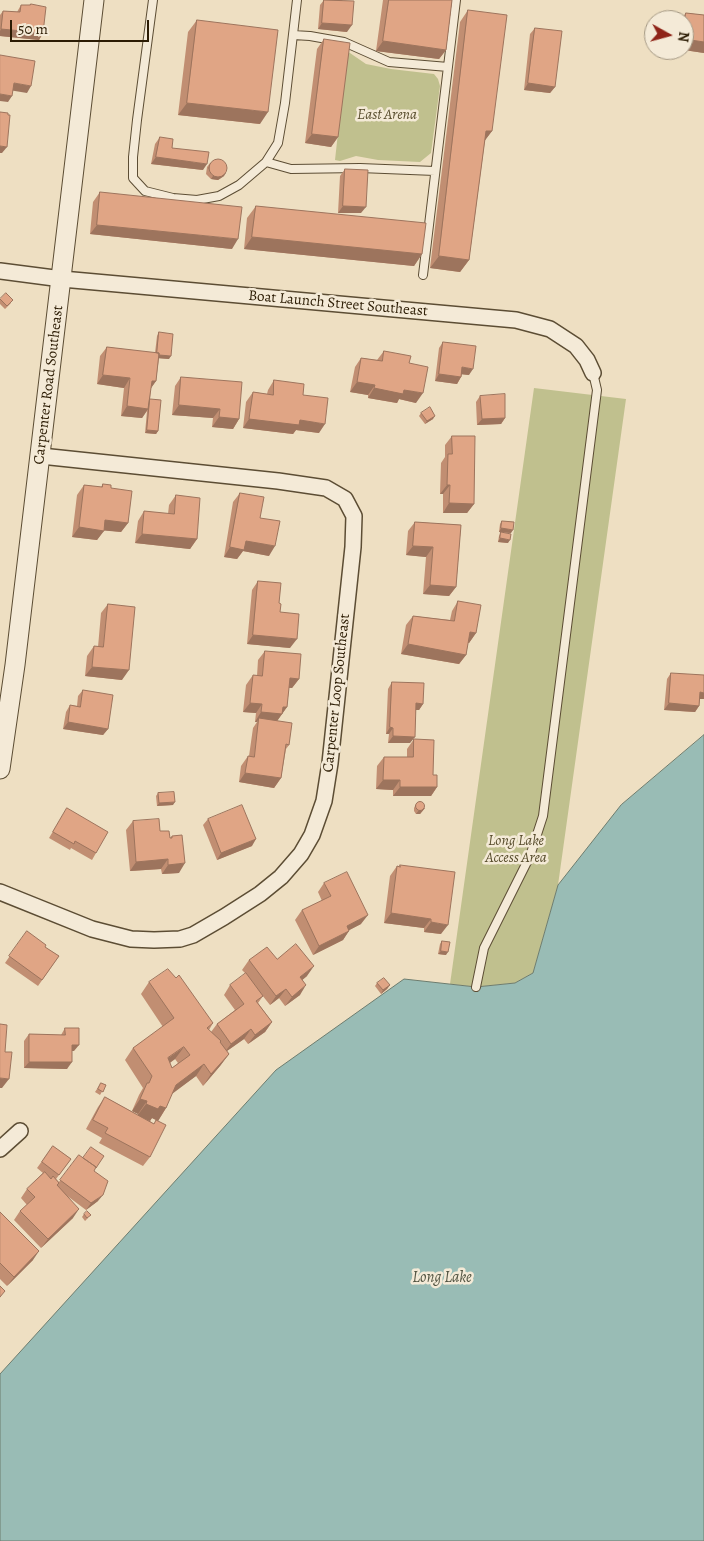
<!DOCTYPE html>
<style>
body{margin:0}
#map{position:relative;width:704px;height:1541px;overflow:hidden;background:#eedfc2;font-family:Alegreya,serif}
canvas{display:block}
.north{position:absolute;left:644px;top:10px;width:50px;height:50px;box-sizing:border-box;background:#f4ead7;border:1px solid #a49883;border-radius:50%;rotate:97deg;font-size:14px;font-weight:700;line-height:20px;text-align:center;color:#2c1c04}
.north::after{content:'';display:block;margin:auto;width:18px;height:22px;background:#8f2418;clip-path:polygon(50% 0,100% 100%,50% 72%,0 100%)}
.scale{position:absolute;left:10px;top:20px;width:139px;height:22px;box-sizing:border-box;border:2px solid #2c1c04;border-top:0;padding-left:6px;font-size:15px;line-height:18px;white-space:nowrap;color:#2c1c04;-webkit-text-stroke:4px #f4ead7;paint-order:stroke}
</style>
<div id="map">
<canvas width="704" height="1541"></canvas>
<div class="north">N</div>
<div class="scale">50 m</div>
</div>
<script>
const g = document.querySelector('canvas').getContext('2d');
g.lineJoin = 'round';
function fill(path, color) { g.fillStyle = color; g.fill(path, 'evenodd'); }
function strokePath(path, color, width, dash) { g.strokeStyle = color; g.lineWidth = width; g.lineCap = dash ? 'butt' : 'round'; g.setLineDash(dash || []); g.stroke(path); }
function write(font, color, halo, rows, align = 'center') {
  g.font = font + ' Alegreya,serif'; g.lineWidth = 5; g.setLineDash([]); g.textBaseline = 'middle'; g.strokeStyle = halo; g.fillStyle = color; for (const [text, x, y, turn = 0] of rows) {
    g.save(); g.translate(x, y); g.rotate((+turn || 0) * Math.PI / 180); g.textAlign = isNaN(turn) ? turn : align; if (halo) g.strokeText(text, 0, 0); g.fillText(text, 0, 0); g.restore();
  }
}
fill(new Path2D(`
 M347 51 366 64 391 69 434 74 438 79 440 86 431 153 420 162 378 160 356 156 340 161 335 160Z
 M534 388 626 399 558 885 533 973 515 983 476 987 450 984Z`), '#c0c08e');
const water = new Path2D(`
 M704 735V1541H0V1374L276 1070 404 979 476 987 515 983 533 973 558 885 621 805Z`);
fill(water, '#99bcb5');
strokePath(water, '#6d7c6e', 1);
const service = new Path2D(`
 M153 0 137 120 133 157V178L145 191 173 198 197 200 219 196 239 185 266 162 278 143 285 103 297 0
 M293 35 310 36 344 42 389 62 448 67
 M266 162 291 169 360 168 435 171
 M423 275 456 0
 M476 987 484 948 530 856 543 816 597 390 593 373`);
const minor = new Path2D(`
 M0 271 62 279 516 320 550 329 576 346 587 360 593 373
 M0 892 92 929 131 939 154 940 180 939 193 935 224 917 260 894 281 877 301 854 312 835 324 801 330 763 353 547 354 516 345 499 326 488 278 481 41 456
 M0 1149 20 1131`);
const tertiary = new Path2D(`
 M0 769 15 665 94 0`);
strokePath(service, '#5c4d34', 10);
strokePath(minor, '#5c4d34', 18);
strokePath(tertiary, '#5c4d34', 21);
strokePath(service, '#f4ead7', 8);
strokePath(minor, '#f4ead7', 15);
strokePath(tertiary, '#f4ead7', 19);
fill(new Path2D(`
 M324 0H342L347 32 318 29 320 5Z
 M383 0H452L446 50 439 59 376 51Z
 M31 4 43 33 39 40 0 36V15L3 11 17 12 21 5H29Z
 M468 10 492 131 485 140 469 260 460 272 430 268 460 22Z
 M686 13 704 15V53L684 50V20H680Z
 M197 20 260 124 178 115 188 32Z
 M535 28 555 87 550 93 524 90 530 34Z
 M324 39 338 137 331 147 305 143 317 49Z
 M160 137 172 148 203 170 151 164 155 144Z
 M210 163 224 176 218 180 211 179 206 174 207 167Z
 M345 169 361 213H338L340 176Z
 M100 192 232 249 90 234 93 202Z
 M256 206 422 254 414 266 244 249 247 218Z
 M6 293 11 303 5 309 0 304V300Z
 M159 332 169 359 159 358 156 381 151 388 150 399 158 431 156 434 145 433 147 411 142 418 121 416 124 388 97 384 100 356 107 347 155 353 157 336Z
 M443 342 469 375 462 374 461 377 457 384 435 381 439 348Z
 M384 351 409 363 416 403 399 399 397 403 368 398V395L350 392 355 367 361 358 377 360Z
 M181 377 239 419 233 429 212 427 213 418 172 415 175 386Z
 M274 380 303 395 319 433 296 430 293 434 243 428 246 402 253 392 267 394 268 390Z
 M480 396 505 418 501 424 477 425 476 402Z
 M421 413 433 419 425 424 419 416Z
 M452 436 474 504 467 513H443V494H440L441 463 445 457V445Z
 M103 484 111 488 128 523 121 532 104 530 97 540 72 537 77 495 84 485 101 487Z
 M240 493 260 518 269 556 243 551 237 559 224 557 233 502Z
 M176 495 197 539 190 549 135 543 138 521 144 511 168 514 169 505Z
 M502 521 511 533 499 532 500 524Z
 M415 522 461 525 456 587 449 596 423 594 426 557 406 555 408 531Z
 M501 532 508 543 498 542 499 536Z
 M258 581 280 612 290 648 247 644 252 590Z
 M458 601 476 633 469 643H468L466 655 459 664 401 654 406 625 413 616 450 620 452 611Z
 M108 604 122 680 85 676 87 656 94 646 98 647 101 613Z
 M265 651 299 679 292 688H289L287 707 277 721 289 745 286 749 281 778 274 788 239 782 241 766 248 756H249L253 728 257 722H255L256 713 243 712 246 685 253 675 257 676 258 660Z
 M671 673 704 699H700L699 706 695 712 664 710 667 679Z
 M392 682 423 704 419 710H416L410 743H388L389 734H386L388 689Z
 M83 690 108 729 103 735 63 729 66 712 70 705 77 706 78 696Z
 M414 739 433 775 437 787 431 796H393V790L376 789 377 766 384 757H407V749Z
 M158 793 173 805 157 806 156 796Z
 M416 804 425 808 420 814H416L414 811V808Z
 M67 808 96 853 92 860 71 848 70 850 49 838Z
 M208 819 252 846 217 860 203 825Z
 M133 821 160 831 170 838 172 836 179 873 162 874 161 869 130 871 126 830Z
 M400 865 441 934 424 932V928L384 923 390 876 397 866 399 867Z
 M324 883 361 924 349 930 343 940 313 955 295 920 302 910 322 901 318 892Z
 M27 931 45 947 59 956 38 986 5 963Z
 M442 941 446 955 438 954 440 944Z
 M277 959 307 976 302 980 300 995 285 1006 279 998 270 1005 258 990 263 996 258 1003 272 1022 265 1032 248 1044 244 1039 227 1051 229 1054 220 1066 203 1086 196 1076 172 1093 166 1108 158 1121 150 1157 143 1166 99 1143 102 1138 86 1129 98 1107 105 1097 138 1115V1114L132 1111 139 1095 143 1088 125 1060 133 1048 163 1027 141 994 149 982 213 1023 209 1030 211 1032 217 1024 235 1010 224 995 230 985 246 974 242 970 249 960ZM175 1059 178 1063 172 1068 170 1063ZM152 1118 156 1120 154 1124 150 1121Z
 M377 983 390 985 387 989 381 994 375 986Z
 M65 1028 74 1051H72L67 1069 24 1068V1041L29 1034 61 1035Z
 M101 1083 106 1085 100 1095 95 1092Z
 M53 1146 71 1159 56 1179 59 1182 79 1155 94 1171 98 1201 86 1210 66 1195 73 1218 41 1248 14 1220 20 1211 27 1205 21 1198 27 1189 43 1173 37 1168Z
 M0 1212 33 1260 7 1286 0 1279Z
 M84 1214 88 1218 85 1221 82 1217Z`), '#c18e72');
fill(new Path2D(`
 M322 23 352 25 347 32 318 29Z
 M1 29 43 33 39 40 0 36V31Z
 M684 39 704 42V53L684 50Z
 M383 41 446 50 439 59 376 51Z
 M14 83 31 86 27 93 9 90Z
 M528 83 555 87 550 93 524 90Z
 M0 94 12 96 8 102 0 101Z
 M187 103 268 112 260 124 178 115Z
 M486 131H492L483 143Z
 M312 134 338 137 331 147 305 143Z
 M0 146 7 147 2 153H0Z
 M156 157 207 164 203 170 151 164Z
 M226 173 224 176 218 180 211 179 213 176Z
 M343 206 366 207 361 213H338Z
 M97 225 238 239 232 249 90 234Z
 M252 237 422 254 414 266 244 249Z
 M439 256 469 260 460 272 430 268Z
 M157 354 171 356 169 359 155 358Z
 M462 367 473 369 469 375 458 374Z
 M439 374 461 377 457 384 435 381Z
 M103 375 130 378 124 388 97 384Z
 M152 381H156L149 391Z
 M357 382 375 385 368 395 350 392Z
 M374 388 404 390 423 393 416 403 399 399 397 403 368 398Z
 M179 405 220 409 213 418 172 415Z
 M127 406 148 409 142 418 121 416Z
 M435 416 433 419 425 424 427 421Z
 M219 417 239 419 233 429 212 427Z
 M505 418 501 424 477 425 482 419Z
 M249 419 300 420 325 424 319 433 296 430 293 434 243 428Z
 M147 430 158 431 156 434 145 433Z
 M447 485H450L443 494H440Z
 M449 503 474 504 467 513H443Z
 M105 520 128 523 121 532 98 530Z
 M79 527 104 531 97 540 72 537Z
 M501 528 513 530 511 533 499 532Z
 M142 534 197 539 190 549 135 543Z
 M500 538 510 540 508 543 498 542Z
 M246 541 275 546 269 556 243 551 237 559 224 557 230 547Z
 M413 546 433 547 426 557 406 555Z
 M430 585 456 587 449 596 423 594Z
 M470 632 476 633 469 643 464 642Z
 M253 635 297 639 290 648 247 644Z
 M408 644 466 655 459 664 401 654Z
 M92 667 129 670 122 680 85 676Z
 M290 678 299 679 292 688 283 687Z
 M700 692 704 693V699H696Z
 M250 703 262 704 256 713 243 712Z
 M416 703 423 704 419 710H412Z
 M669 703 699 706 695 712 664 710Z
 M283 707H287L275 724 259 718 257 722H255L261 712Z
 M68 722 108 729 103 735 63 729Z
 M390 727 393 728 389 734H386Z
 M393 736 415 737 410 743H388Z
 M245 773 281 778 274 788 239 782Z
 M383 780H400L393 790 376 789Z
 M400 787H437L431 796H393Z
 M175 802 173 805 157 806 159 803Z
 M425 808 420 814H416L419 810Z
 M256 839 252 846 217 860 221 853Z
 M168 859 161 869 130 871 136 862Z
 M185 863 179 873 162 874 168 865Z
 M391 913 431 919 424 928 384 923Z
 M368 915 361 924 340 935 347 926Z
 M431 922 448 925 441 934 424 932Z
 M349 931 343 940 313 955 319 946Z
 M441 951 448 952 446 955 438 954Z
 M314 966 307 976 294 987 300 977Z
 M306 985 300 995 285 1006 292 997Z
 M390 985 387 989 381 994 383 990Z
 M286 989 279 998 270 1005 276 996Z
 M272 1022 265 1032 248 1044 255 1035Z
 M251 1029 244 1039 224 1053 231 1044Z
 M72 1045H79L74 1051H67Z
 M184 1047 175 1059 159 1070 168 1058Z
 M229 1054 220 1066 203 1086 211 1074Z
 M29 1062H72L67 1069 24 1068Z
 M204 1064 196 1076 168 1097 176 1085Z
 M0 1078 9 1079 2 1088H0Z
 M140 1099 147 1101 138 1114 132 1111Z
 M146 1104 160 1106 166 1108 158 1121 152 1118 150 1121 137 1116Z
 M103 1195 98 1201 86 1210 91 1203Z
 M79 1209 73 1218 41 1248 48 1239Z
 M39 1251 33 1260 7 1286 14 1277Z`), '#9d745d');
const building = new Path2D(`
 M324 0 354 1 352 25 322 23Z
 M389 0H452L446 50 383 41Z
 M31 4 46 7 43 33 1 29 3 11 20 12 21 5H30Z
 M468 10 507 15 492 131H486L469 260 439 256Z
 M686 13 704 15V42L684 39V23Z
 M197 20 278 30 268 112 187 103Z
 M535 28 562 31 555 87 528 83Z
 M324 39 350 43 338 137 312 134Z
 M0 55 35 61 31 86 14 83 12 96 0 94Z
 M0 112 8 113V115H10L7 147 0 146Z
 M160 137 173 139 172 148 209 152 207 164 156 157Z
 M209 168a9 9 0 1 1 18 0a9 9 0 1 1-18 0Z
 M345 169 368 170 366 207 343 206Z
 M100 192 242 207 238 239 97 225Z
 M256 206 426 223 422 254 252 237Z
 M6 293 13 300 7 306 0 299Z
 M159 332 173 334 171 356 159 355V353H157Z
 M443 342 476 346 473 369 462 367 461 377 439 374Z
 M107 347 159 353 156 381H152L148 409 127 406 130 378 103 375Z
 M384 351 411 356 409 363 428 367 423 393 404 390 403 394 374 388 375 385 357 382 361 358 382 361Z
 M181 377 242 382 239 419 219 417 220 409 179 405Z
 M274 380 304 384 303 395 328 398 325 424 300 420 299 425 249 419 253 392 273 395Z
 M505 394V418L482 419 480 396Z
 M150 399 161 400 158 431 147 430Z
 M430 407 435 416 427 421 421 413Z
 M452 436H475L474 504 449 503 450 485H447L448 454H452Z
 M103 484 111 485V488L132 491 128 523 105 520 104 531 79 527 84 485 102 487Z
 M240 493 264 497 260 518 280 521 275 546 246 541 244 550 230 547Z
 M176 495 200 498 197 539 142 534 144 511 174 514Z
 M502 521 514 522 513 530 501 528Z
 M415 522 461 525 456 587 430 585 433 547 413 546Z
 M501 532 511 534 510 540 500 538Z
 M258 581 281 583 279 603 281 604 280 612 299 614 297 639 253 635Z
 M458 601 481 605 476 633 470 632 466 655 408 644 413 616 454 621Z
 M108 604 135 607 129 670 92 667 94 646 103 647Z
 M265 651 301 654 299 679 290 678 287 707H283L282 714 261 712 262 704 250 703 253 675 262 676Z
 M671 673 704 675V693L700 692 699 706 669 703Z
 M392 682 424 683 423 704 416 703 415 737 393 736V728L390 727Z
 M83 690 113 695 108 729 68 722 70 705 80 707Z
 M259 718 292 723 289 745 286 744 281 778 245 773 248 756 254 757Z
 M414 739 434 740 433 775H437V787H400V780H383L384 757H413Z
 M174 792 175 802 159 803 158 793Z
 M415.5 806a4.5 4.5 0 1 1 9 0a4.5 4.5 0 1 1-9 0Z
 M242 805 256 839 221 853 208 819Z
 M67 808 108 832 96 853 75 841 74 844 53 832Z
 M159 819 160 831H169L170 838H172V836L182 835 185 863 168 865V859L136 862 133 821Z
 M400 865 455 872 448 925 431 922V919L391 913 397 866 400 867Z
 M347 872 368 915 347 926 349 931 319 946 302 910 331 896 324 883Z
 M27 931 46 945 45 947 59 956 42 980 9 956Z
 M442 941 450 942 448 952 441 951Z
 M296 944 314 966 300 977 306 985 292 997 286 989 276 996 249 960 267 947 277 959Z
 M168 969 176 978 179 975 213 1023 207 1028 221 1041 220 1042 229 1054 211 1074 204 1064 176 1085 166 1108 160 1106 158 1109 146 1104 147 1101 140 1099 147 1083H149L152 1076 133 1048 174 1018 149 982ZM184 1047 190 1055 172 1068 168 1058Z
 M246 973 263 996 256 1001 272 1022 255 1035 251 1029 231 1044 217 1024 244 1004 230 985Z
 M384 978 390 985 383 990 377 983Z
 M0 1024 7 1025 5 1052H12L9 1079 0 1078Z
 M65 1028H79V1045H72V1062H29V1034L65 1035Z
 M101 1083 106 1085 103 1092 98 1089Z
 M105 1097 154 1124 156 1120 166 1125 150 1157 105 1133 108 1128 93 1120Z
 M53 1146 71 1159 59 1175 42 1162Z
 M91 1147 104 1156 96 1168V1167L83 1158Z
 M79 1155 96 1167 94 1171 108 1181 103 1195 91 1203 60 1180Z
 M45 1172 51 1179 53 1176 59 1183 57 1185 79 1209 48 1239 20 1211 35 1197 27 1189Z
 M87 1211 91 1215 87 1218 84 1214Z
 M0 1212 39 1251 14 1277 0 1263Z
 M0 1286 5 1291 0 1297Z`);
fill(building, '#e0a585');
strokePath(building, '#9d745d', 1);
write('italic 15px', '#584d2d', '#f4ead7', [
 ["East Arena",387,115],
 ["Long Lake",516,841],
 ["Access Area",516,858]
]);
write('15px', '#2c1c04', '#f4ead7', [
 ["Boat Launch Street Southeast",338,304,5],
 ["Carpenter Road Southeast",49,385,-83],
 ["Carpenter Loop Southeast",337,693,-84]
]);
write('italic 16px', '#525442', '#f4ead7', [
 ["Long Lake",442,1278]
]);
</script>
